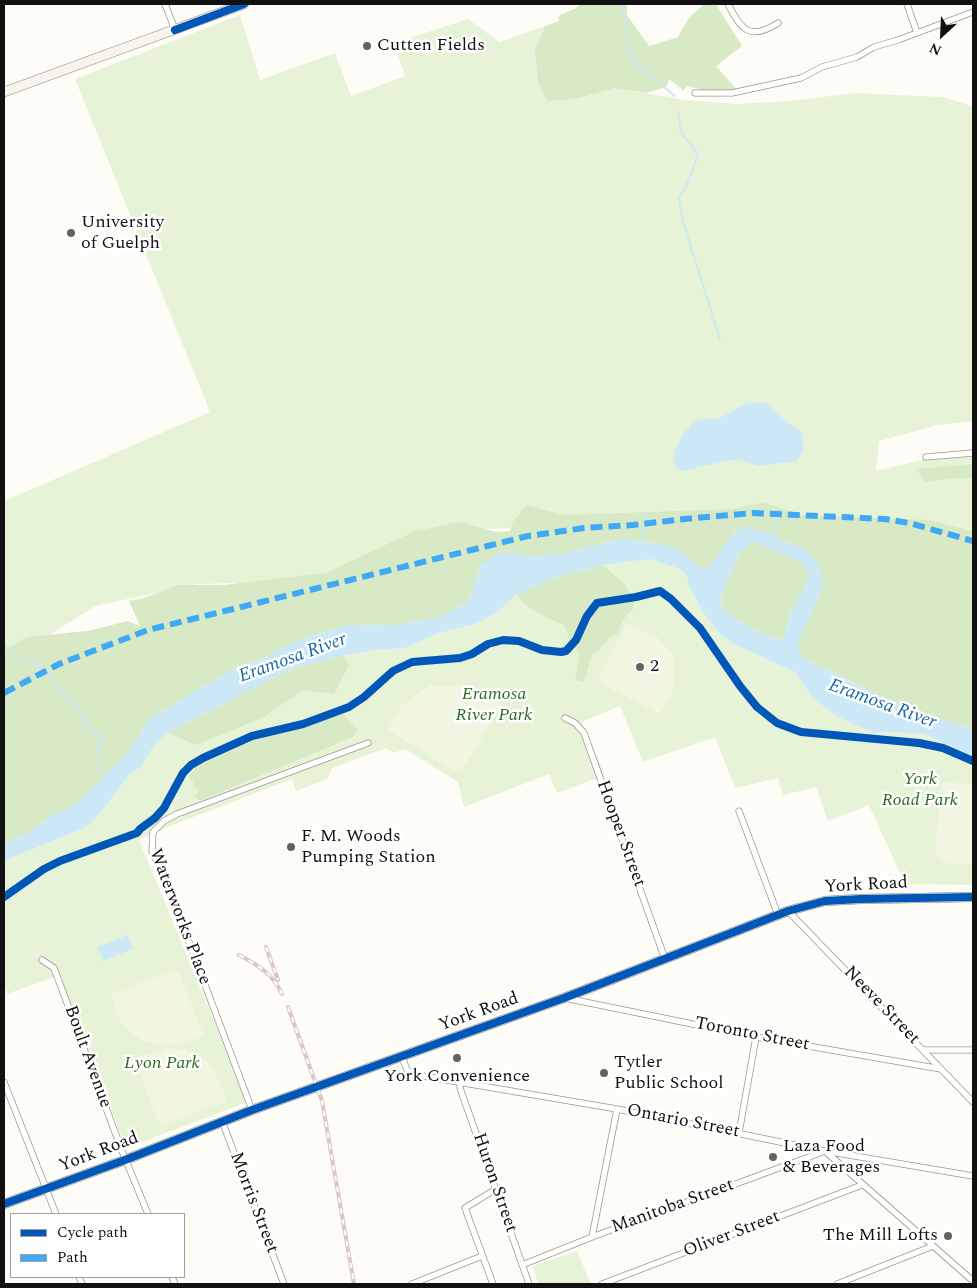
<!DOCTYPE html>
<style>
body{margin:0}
#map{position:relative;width:977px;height:1288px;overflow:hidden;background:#fdfcf7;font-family:Spectral,serif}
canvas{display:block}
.frame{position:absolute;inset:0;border:5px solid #111;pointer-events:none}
.legend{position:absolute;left:10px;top:1213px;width:175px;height:65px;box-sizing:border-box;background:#fff;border:1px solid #a0a0a0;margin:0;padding:6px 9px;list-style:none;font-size:15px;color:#111}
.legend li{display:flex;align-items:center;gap:10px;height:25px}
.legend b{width:25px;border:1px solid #a0a0a0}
.north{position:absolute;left:917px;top:10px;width:50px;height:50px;-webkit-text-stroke:4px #fff;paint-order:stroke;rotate:205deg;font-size:14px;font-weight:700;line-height:20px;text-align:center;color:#111}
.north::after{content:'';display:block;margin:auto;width:18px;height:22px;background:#111;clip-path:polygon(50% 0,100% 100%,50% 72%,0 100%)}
</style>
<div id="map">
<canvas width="977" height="1288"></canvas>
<div class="frame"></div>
<ul class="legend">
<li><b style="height:6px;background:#0057b8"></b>Cycle path</li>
<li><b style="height:6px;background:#3fa9f5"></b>Path</li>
</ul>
<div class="north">N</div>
</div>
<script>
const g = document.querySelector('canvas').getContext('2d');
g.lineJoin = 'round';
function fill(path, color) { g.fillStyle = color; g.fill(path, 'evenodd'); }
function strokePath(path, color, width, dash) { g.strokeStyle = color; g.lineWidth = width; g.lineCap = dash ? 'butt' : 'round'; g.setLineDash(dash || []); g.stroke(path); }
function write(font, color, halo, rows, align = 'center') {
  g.font = font + ' Spectral,serif'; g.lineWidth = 5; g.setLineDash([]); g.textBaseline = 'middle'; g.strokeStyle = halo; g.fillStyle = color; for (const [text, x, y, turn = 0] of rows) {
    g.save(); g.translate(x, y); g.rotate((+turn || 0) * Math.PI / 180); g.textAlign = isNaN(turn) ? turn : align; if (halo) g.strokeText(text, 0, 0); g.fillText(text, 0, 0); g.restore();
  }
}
fill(new Path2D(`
 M240 15 260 80 335 53 351 96 405 76 394 43 468 19 500 42 545 26 535 49 614 88 686 100 736 104 791 101 855 93 942 97 973 106V421L938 425 879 441 876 471 926 459 973 456V543L768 522 444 530 315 581 197 584 95 606 4 664V501L210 412 75 79Z
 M650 559 680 569 686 575 690 588 706 617 720 634 733 644 795 672 811 696 873 733 895 732 924 734 973 756V885L905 884 869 805 828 821 816 787 783 795 778 778 735 788 715 737 643 762 620 706 582 722 605 775 557 793 549 774 464 807 458 782 405 749 393 753 386 748 332 768 327 779 296 791 292 779 170 826 139 840 241 1086 245 1103 126 1148 60 975 7 994 4 982V861L88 826 102 811 129 775 141 767 155 744 168 733 288 670 344 655 377 650 405 648 436 634 472 625 495 614 517 594 603 565Z
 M577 1251 591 1284H538L533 1266Z`), '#e7f3d7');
fill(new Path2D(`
 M580 4H624L627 6V15L649 46 678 37 688 19 704 4H716L742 46 716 66 739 92H709L688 86 683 90 669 79 666 87 646 93 614 88 575 99 547 101 538 82 535 49 545 26 559 21 558 16 576 8Z
 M973 464V478L945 479 925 482 916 469Z
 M763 502 801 515 929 520 973 531V730L959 724 920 715 806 660 798 650V641L819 597 805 549 777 539 769 532 736 531 713 563 704 570 675 547 624 538 567 553 531 557 517 552 481 566 468 602 441 617 395 625 346 626 299 640 256 662 231 670 149 719 129 751 78 803 48 818 28 833 4 844V651L27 637 87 631 128 621 140 626 129 601 144 598 178 585H223L326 573 413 532 458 522 497 532 510 531 512 523 526 505 565 515 734 509Z
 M755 541 802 562 808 572V581L790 614 785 635 782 640C771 640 728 616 722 607 721 604 720 602 720 599L740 551Z
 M603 565 626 586 634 601 633 609 622 621 620 629 617 634 610 637 600 649 592 654 584 682 575 680 580 654 573 646 564 625C551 619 523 608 517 594L556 577Z
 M344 655 349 665 334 694 303 690 264 717 196 745 168 733 288 670Z
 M344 714 357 730 353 737 202 800H199L195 796 199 790 193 786V781L190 780 189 777 197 766 264 736Z`), '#d8eac5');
fill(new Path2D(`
 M626 624 657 637 675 656 674 688 660 714 601 684 599 679Z
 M429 685 465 686 503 705 462 769 454 771 388 730 401 706Z
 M942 782 973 784V865C960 864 943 866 935 854Z
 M174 970 179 973 204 1036C174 1048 144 1051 122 1023 117 1015 114 1003 111 994Z
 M175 1049C209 1050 217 1074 227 1101L164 1124 158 1122 134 1058 163 1050Z`), '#f0f6e1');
fill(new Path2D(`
 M748 403H763L768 404 788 423 798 429 803 434V452L797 461 759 466 738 460H730L682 471C662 463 684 431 694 422 701 416 710 421 717 419 728 415 737 407 748 403Z
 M743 527 769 532 777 539 805 549 820 566 822 585 819 597 798 641V650L806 660 920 715 959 724 973 730V756L924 734 895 732 873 733 836 716 811 696 795 672 733 644 720 634 706 617 690 588 686 575 680 569 650 559 603 565 556 577 517 594 495 614 472 625 436 634 405 648 377 650 344 655 288 670 168 733 155 744 141 767 129 775 102 811 88 826 4 861V844L28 833 48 818 78 803 129 751 149 719 231 670 256 662 299 640 346 626 395 625 441 617 468 602 481 566 495 555 517 552 531 557 567 553 624 538 675 547 704 570C720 558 726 537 743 527ZM755 542 802 562 808 572V581L790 614 785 635 782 640C771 640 728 616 722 607 721 605 721 602 720 599L740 551Z
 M128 935 133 949 103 961 98 947Z`), '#cde8f7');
strokePath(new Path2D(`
 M621 4 625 18 630 59 675 96
 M678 111 681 132 698 154 690 178 679 199 684 225 720 339
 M775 511 777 541
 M642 541 647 522 646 513
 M4 646 19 656 44 668 60 690 81 713 86 724 104 740 103 743H99L97 746 99 748 100 769 105 776`), '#cde8f7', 2);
const street = new Path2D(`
 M165 4 175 30
 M728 4C741 30 750 41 778 23
 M907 4 917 33
 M695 93H732L801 78 822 67 857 57 874 47 898 40 973 12
 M926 457 973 453
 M565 718 575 723 584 733 665 959
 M739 811 778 915
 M788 911 973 1102
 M42 960 54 968 122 1151 148 1214
 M565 998 756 1037 941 1069
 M924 1050H973
 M402 1057 407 1070 417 1075 617 1109 825 1151 973 1176
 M4 1082 56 1214
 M460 1082V1088L529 1284
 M252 1110 175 905 152 851 153 832 164 821 177 814 368 743
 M222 1121 284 1284
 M739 1133 756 1037
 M825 1151 973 1281
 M592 1237 617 1109
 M522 1265 592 1237 825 1151
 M79 1277 82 1284
 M172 1277 175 1284
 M412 1284 482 1256
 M493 1284 465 1208 496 1189
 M602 1284 862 1185
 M837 1284 933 1246`);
const secondary = new Path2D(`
 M4 92 244 4`);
const primary = new Path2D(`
 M4 1204 125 1160 252 1110 564 998 788 911 825 901 861 899 973 897`);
strokePath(street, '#979795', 7);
strokePath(secondary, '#8e8d8b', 10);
strokePath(primary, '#858482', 10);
strokePath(street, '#fffffe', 5.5);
strokePath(secondary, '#f6f4eb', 9);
strokePath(primary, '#ede9dc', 9);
const rail = new Path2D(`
 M266 947 278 980
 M239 955C258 965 273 974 282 994
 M288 1007 322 1101 354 1284`);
strokePath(rail, '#d9c6c7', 4);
strokePath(rail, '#fff', 2, [5.5]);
strokePath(new Path2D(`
 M4 693 59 664 148 630 528 536 584 528 633 525 685 519 753 513 885 519 909 523 973 541`), '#3fa9f5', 6, [12, 6]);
strokePath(new Path2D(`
 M175 30 244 4
 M4 897 44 869 60 861 137 833 140 829 155 818 164 808 183 773 191 765 203 758 252 736 303 724 349 707 364 697 393 671 412 662 460 658 472 654 488 644 503 640 519 641 542 650 561 652 566 651 576 640 587 616 597 603 636 597 660 591 671 599 700 628 740 686 757 707 777 723 801 732 919 743 943 748 973 761
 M4 1204 125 1160 252 1110 564 998 788 911 825 901 861 899 973 897`), '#0057b8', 8);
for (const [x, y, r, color] of [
 [367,46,5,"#646362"],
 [71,233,5,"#646362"],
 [640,667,5,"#646362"],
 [291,847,5,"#646362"],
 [457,1058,5,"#646362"],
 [604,1073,5,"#646362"],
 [773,1157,5,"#646362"],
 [948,1236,5,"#646362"]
]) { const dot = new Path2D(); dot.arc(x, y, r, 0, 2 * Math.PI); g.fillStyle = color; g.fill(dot); strokePath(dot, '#fff', 2); }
write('18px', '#111', '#fff', [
 ["Cutten Fields",377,46],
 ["University",81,223],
 ["of Guelph",81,244],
 ["2",650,667],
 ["F. M. Woods",301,837],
 ["Pumping Station",301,858],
 ["Tytler",614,1063],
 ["Public School",614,1084],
 ["York Convenience",457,1077,"center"],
 ["Laza Food",783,1147],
 ["& Beverages",783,1168],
 ["The Mill Lofts",938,1236,"right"]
], 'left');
write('italic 18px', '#2f6b1f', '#fff', [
 ["Eramosa",494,695],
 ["River Park",494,716],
 ["York",920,780],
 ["Road Park",920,801],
 ["Lyon Park",162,1064]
]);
write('18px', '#111', '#fff', [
 ["Hooper Street",620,834,70],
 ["York Road",866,886,-3],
 ["Waterworks Place",179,917,69],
 ["Neeve Street",881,1006,46],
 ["York Road",479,1013,-20],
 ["Toronto Street",752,1035,11],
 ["Boult Avenue",87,1057,70],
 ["Ontario Street",683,1122,11],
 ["York Road",99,1153,-21],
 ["Huron Street",494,1183,71],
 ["Morris Street",253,1203,69],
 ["Manitoba Street",673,1207,-20],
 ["Oliver Street",732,1235,-21]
]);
write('italic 19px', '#1768a6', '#fff', [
 ["Eramosa River",293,659,-20],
 ["Eramosa River",882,705,20]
]);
</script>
